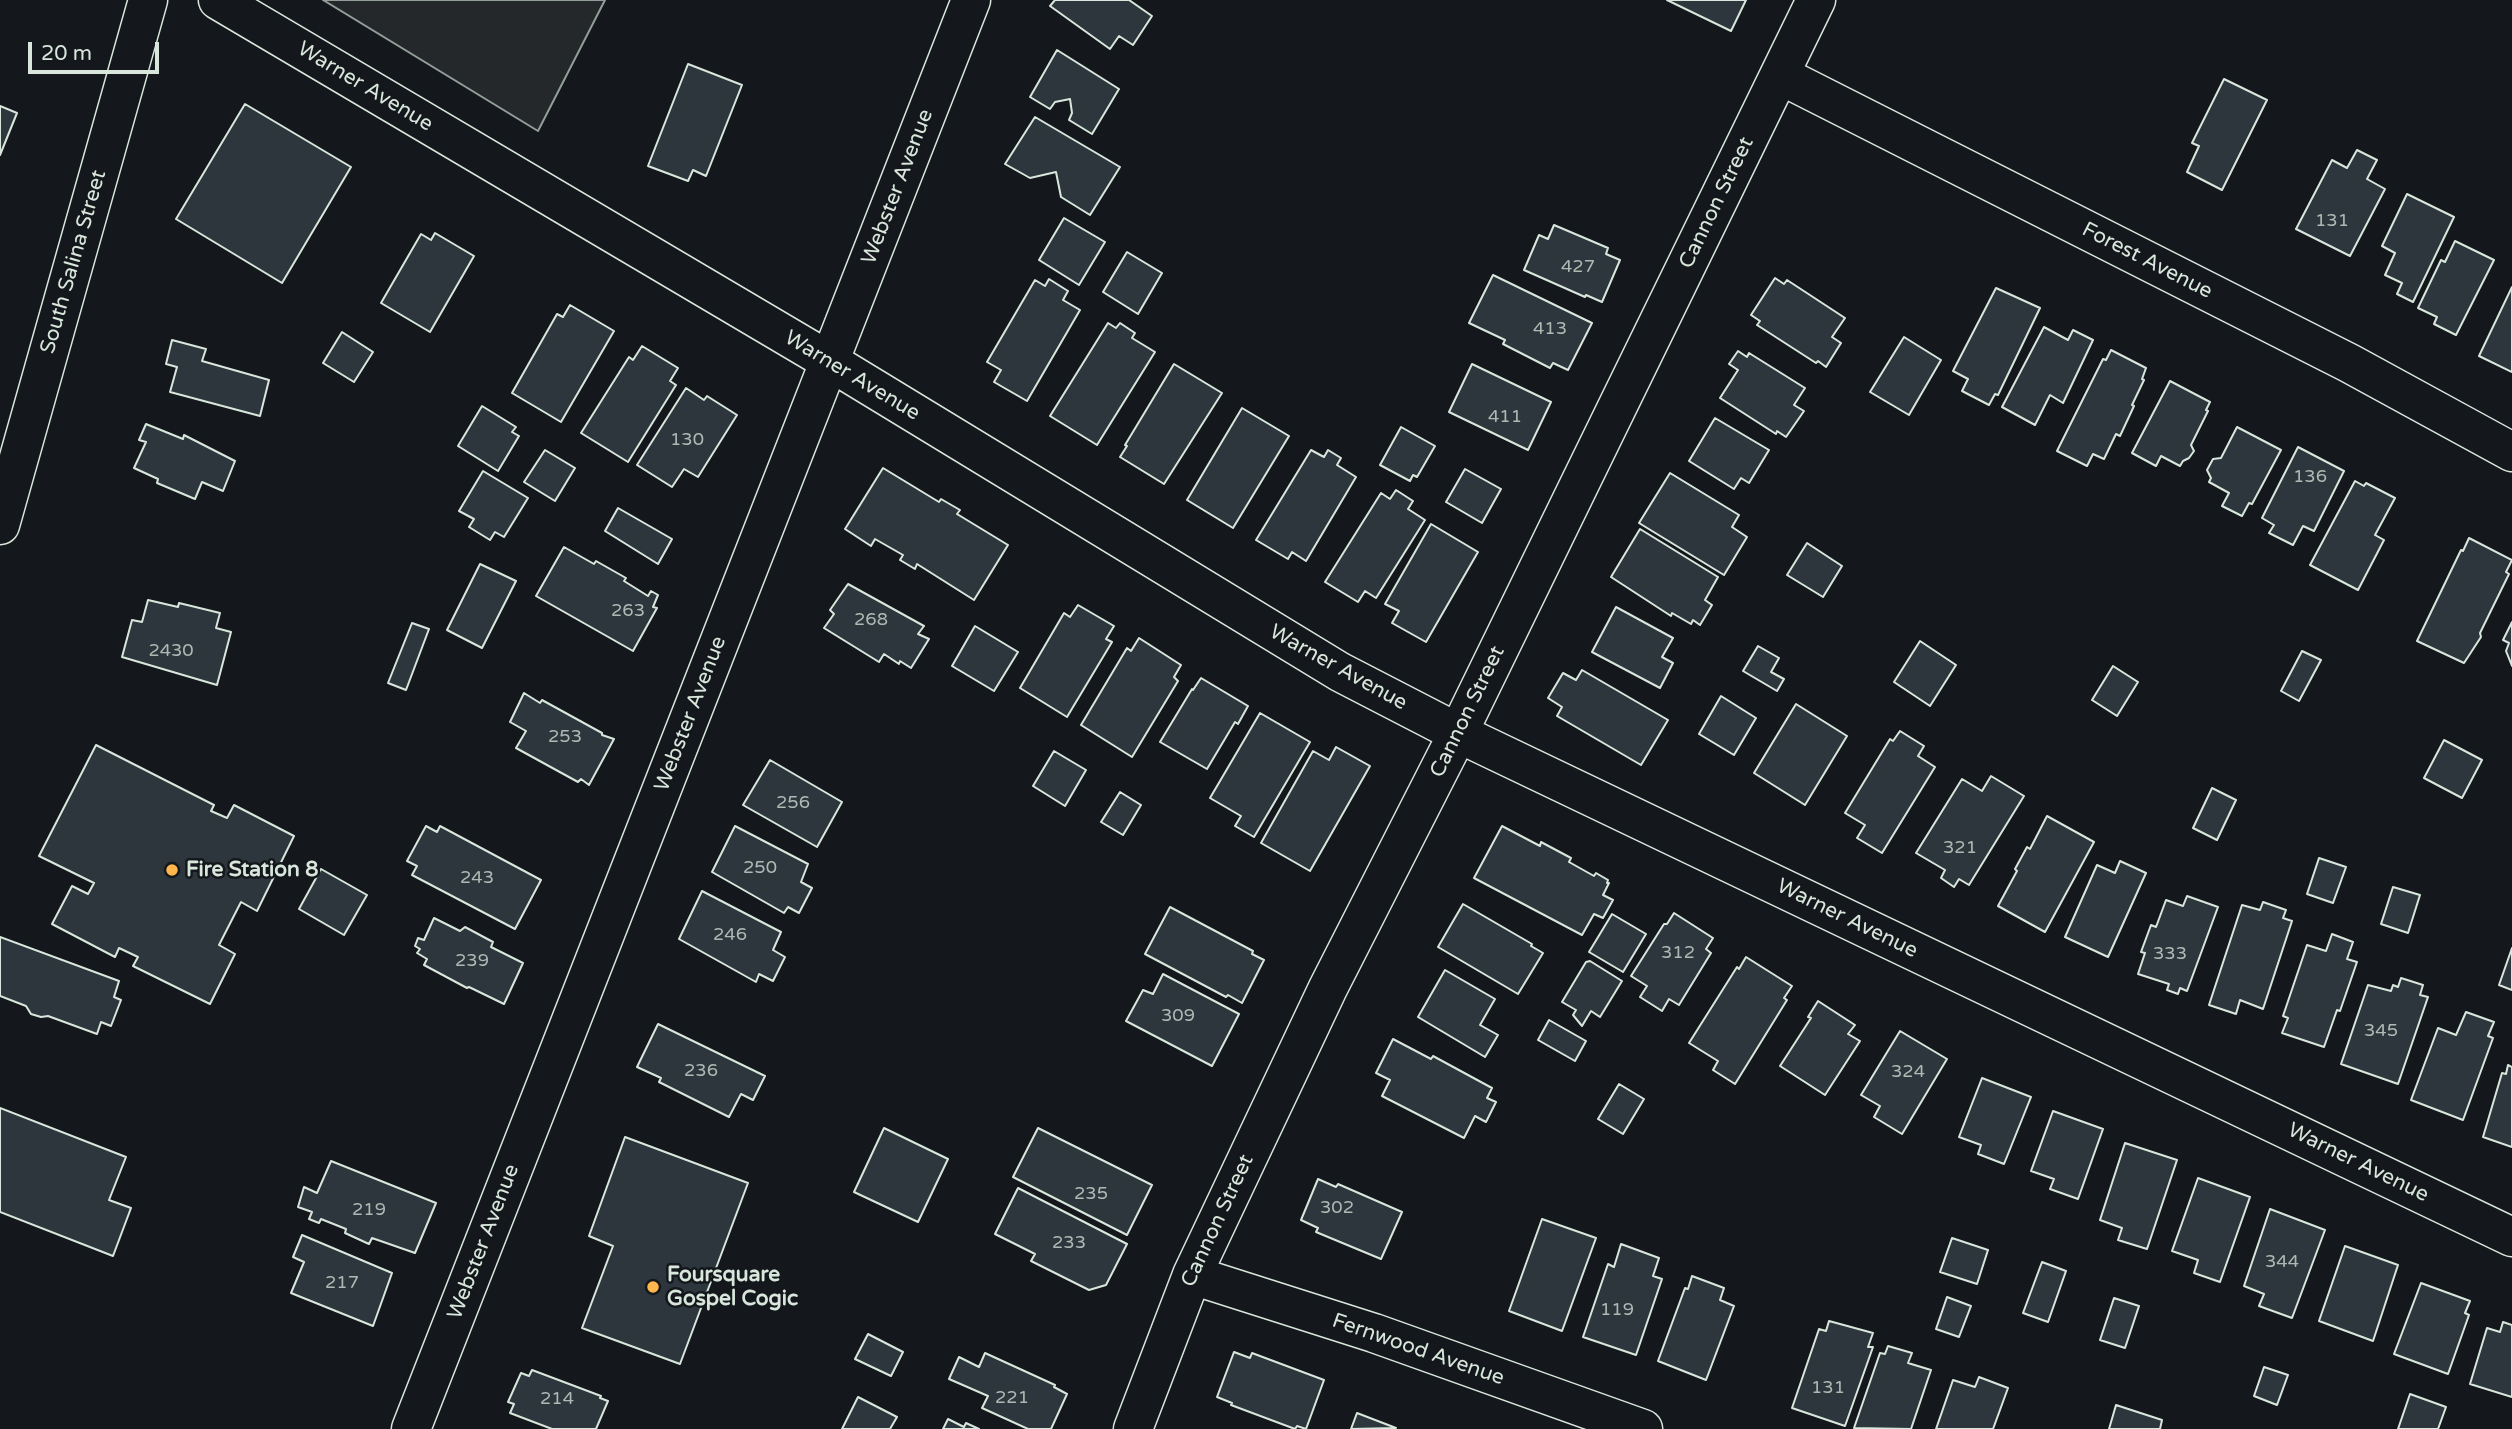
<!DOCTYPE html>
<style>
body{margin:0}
#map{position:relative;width:2512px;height:1429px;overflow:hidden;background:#14181c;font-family:"Varela Round",sans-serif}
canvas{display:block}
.scale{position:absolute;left:28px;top:42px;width:131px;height:32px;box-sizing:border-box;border:4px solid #d8e6dc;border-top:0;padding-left:9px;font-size:21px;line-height:24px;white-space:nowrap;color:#d8e6dc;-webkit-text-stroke:5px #14181c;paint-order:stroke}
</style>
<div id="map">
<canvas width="2512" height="1429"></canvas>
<div class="scale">20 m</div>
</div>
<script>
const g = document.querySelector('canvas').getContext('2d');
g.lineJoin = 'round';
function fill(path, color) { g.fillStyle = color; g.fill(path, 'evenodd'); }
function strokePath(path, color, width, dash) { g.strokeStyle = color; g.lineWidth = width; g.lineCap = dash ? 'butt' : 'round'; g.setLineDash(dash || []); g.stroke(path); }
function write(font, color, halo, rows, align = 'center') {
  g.font = font + ' "Varela Round",sans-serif'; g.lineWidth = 5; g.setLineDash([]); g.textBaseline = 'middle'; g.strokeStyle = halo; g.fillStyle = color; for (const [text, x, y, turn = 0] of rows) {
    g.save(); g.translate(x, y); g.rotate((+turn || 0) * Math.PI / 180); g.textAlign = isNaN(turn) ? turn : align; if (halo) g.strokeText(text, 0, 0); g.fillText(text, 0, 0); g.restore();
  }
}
const parking = new Path2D(`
 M323 0H605L538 131Z`);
fill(parking, '#24282b');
strokePath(parking, '#939e99', 2);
const building = new Path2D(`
 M1055 0H1129L1152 16 1133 45 1119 36 1110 49 1050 6Z
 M1667 0H1746L1731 31Z
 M1057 50 1119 89 1092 134 1069 120 1072 113 1070 99 1055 102 1050 109 1030 97Z
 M688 64 742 85 706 176 693 170 688 181 648 166Z
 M2224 79 2267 100 2222 190 2187 172 2199 146 2192 143Z
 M245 104 351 167 282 283 176 219Z
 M0 106 17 113 0 155Z
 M1035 117 1120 167 1090 215 1061 197 1056 172 1030 178 1005 164Z
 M2357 150 2377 160 2367 179 2385 189 2350 256 2296 229 2332 160 2347 168Z
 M2407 194 2454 217 2413 302 2397 294 2402 283 2385 275 2395 253 2382 246Z
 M1064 218 1105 242 1079 285 1039 260Z
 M1554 225 1608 248 1606 254 1620 260 1602 302 1586 295 1585 297 1524 270 1539 235 1548 239Z
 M435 233 474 256 430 332 381 303 421 234 431 240Z
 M2455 241 2494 260 2456 335 2434 324 2437 317 2418 308 2441 260 2445 262Z
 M1127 252 1162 273 1138 314 1103 292Z
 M1493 275 1592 323 1568 370 1553 363 1550 368 1503 344 1505 340 1469 323Z
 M1775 278 1784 284 1787 280 1845 318 1832 337 1841 343 1826 367 1818 361 1816 363 1757 325 1760 321 1751 315Z
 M1049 279 1068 291 1063 300 1080 310 1027 401 994 382 1001 370 987 362 1035 280 1045 286Z
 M2512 287V372L2479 356Z
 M1996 288 2040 308 1998 395 1995 394 1989 405 1962 391 1968 379 1953 371Z
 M570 305 614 331 561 422 512 393 557 314 563 317Z
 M1108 323 1116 328 1120 323 1135 333 1132 338 1155 352 1097 445 1050 416Z
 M2044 327 2068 340 2073 330 2093 340 2063 403 2050 395 2035 425 2002 407Z
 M342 332 373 352 354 382 323 363Z
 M1904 337 1941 360 1909 415 1870 392Z
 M172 340 206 349 202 361 269 380 260 416 170 392 177 367 166 364Z
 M642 346 678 368 670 381 676 385 628 462 581 433 629 357 633 360Z
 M2111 350 2146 368 2142 379 2144 380 2132 405 2134 406 2120 436 2116 434 2104 459 2093 454 2087 466 2057 451 2103 359 2106 360Z
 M1738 351 1747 357 1749 353 1805 388 1794 405 1804 411 1786 437 1777 431 1776 434 1720 398 1738 370 1729 364Z
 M1174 364 1222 393 1164 484 1120 457 1127 446 1125 445Z
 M1472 364 1551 402 1528 450 1449 412Z
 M2170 381 2210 402 2206 410 2208 411 2191 445 2194 451 2189 458 2183 461 2180 466 2161 456 2156 466 2132 453Z
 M686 388 704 400 707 396 737 415 698 477 684 469 672 487 637 465Z
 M482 406 516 427 512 432 519 436 498 471 458 446Z
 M1242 408 1289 436 1233 528 1187 500Z
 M1715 418 1769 450 1749 483 1741 478 1734 489 1689 461Z
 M146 424 183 439 184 435 235 461 223 491 202 482 195 499 157 483 158 479 134 468 146 442 139 440Z
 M1401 427 1435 446 1417 477 1413 475 1410 481 1380 465Z
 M2237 427 2281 450 2252 504 2249 503 2242 516 2222 506 2229 493 2209 482 2211 478 2207 470 2213 459 2221 458Z
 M2298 447 2344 471 2314 531 2303 526 2293 545 2269 533 2274 525 2262 518Z
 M545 450 575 468 555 501 524 482Z
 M1311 450 1324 457 1328 450 1341 458 1337 465 1356 477 1306 561 1292 552 1288 559 1256 540Z
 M883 468 939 502 941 499 960 510 957 514 1008 545 974 600 917 564 915 569 900 560 903 555 875 539 871 546 845 529Z
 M1465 469 1501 489 1482 523 1446 502Z
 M483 471 528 498 504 537 495 532 490 540 469 527 474 519 459 511Z
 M1670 473 1739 515 1732 527 1747 537 1724 575 1639 523Z
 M2355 481 2364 486 2366 483 2395 498 2375 535 2384 540 2358 590 2310 565Z
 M1396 490 1413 501 1408 509 1425 520 1376 598 1365 591 1358 602 1325 582 1381 493 1390 499Z
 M618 508 672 539 658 564 605 531Z
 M1431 524 1478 552 1426 642 1392 623 1399 611 1385 604Z
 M1640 529 1718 577 1705 600 1712 605 1700 625 1693 620 1691 624 1672 613 1671 616 1611 577Z
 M2469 538 2512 560 2506 572 2509 574 2480 633 2481 637 2464 663 2417 641 2461 550 2463 551Z
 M1807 543 1842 566 1823 597 1787 575Z
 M564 547 594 564 596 561 626 578 624 581 648 596 651 591 658 595 653 607 657 608 633 651 536 596Z
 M480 564 516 581 482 648 447 630Z
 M848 584 924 626 918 634 929 639 911 668 900 661 899 664 884 654 879 662 824 628 834 614 830 610Z
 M148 600 178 607 179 603 220 613 216 628 231 632 217 685 122 657 132 620 142 622Z
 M1078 605 1114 626 1106 639 1112 642 1067 717 1020 688 1064 613 1070 617Z
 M1616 607 1673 638 1662 657 1673 663 1660 688 1592 652Z
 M2512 622V666L2506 651 2509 643 2503 640Z
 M412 623 429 629 406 690 388 683Z
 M975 626 1018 652 994 691 952 666Z
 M1139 638 1181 665 1174 677 1178 681 1132 757 1081 725 1127 648 1131 651Z
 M1920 641 1956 665 1930 706 1894 682Z
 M1758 646 1779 658 1771 672 1784 679 1777 691 1743 671Z
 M2302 651 2321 660 2299 701 2281 691Z
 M2113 666 2138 682 2117 716 2092 700Z
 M1582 670 1668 720 1641 765 1557 716 1562 707 1548 698 1563 673 1576 680Z
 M1201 678 1248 706 1238 724 1235 722 1207 769 1160 742 1192 689 1193 690Z
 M524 693 540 703 542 700 602 733V735L614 739 589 785 581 779 578 782 516 748 526 731 510 722Z
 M1721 696 1756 718 1734 755 1699 734Z
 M1796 704 1847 736 1805 805 1754 773Z
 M1260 713 1310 742 1254 837 1235 826 1241 816 1210 798Z
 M1900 731 1924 746 1918 756 1935 767 1882 853 1857 838 1865 825 1845 813 1890 739 1893 741Z
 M2444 740 2482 760 2462 798 2424 778Z
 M96 745 214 805 211 811 227 818 234 805 294 836 257 911 241 902 219 945 235 954 210 1004 133 966 138 957 119 948 115 957 52 924 72 886 88 894 94 883 39 856Z
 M1336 747 1370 766 1310 871 1261 843 1313 751 1329 760Z
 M1054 751 1086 770 1065 806 1033 786Z
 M770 760 842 802 817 847 743 805Z
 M1991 776 2024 796 1969 885 1959 879 1954 887 1941 878 1945 870 1916 853 1962 779 1982 791Z
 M2212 788 2236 800 2217 840 2193 828Z
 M1120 792 1141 805 1123 835 1101 822Z
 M2047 816 2094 842 2045 932 1998 906 2017 871 2015 869 2027 847 2030 849Z
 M426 826 437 832 440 826 541 880 515 929 412 875 417 866 407 861Z
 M735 826 808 864 801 882 812 888 799 913 788 907 784 913 712 872Z
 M1502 826 1540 846 1541 842 1571 858 1569 862 1594 876 1596 873 1608 880 1607 883H1609L1603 895 1613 900 1603 918 1594 914 1582 935 1474 878Z
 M2319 858 2346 867 2333 903 2307 894Z
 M2120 861 2146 873 2108 957 2065 937 2097 865 2115 873Z
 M321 869 367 895 344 935 299 909Z
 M2393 887 2420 895 2408 933 2381 924Z
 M702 891 781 932 773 950 785 957 773 981 759 974 756 982 679 939Z
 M2187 896 2218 907 2187 991 2180 988 2178 994 2167 990 2169 984 2138 974 2145 953 2141 952 2151 925 2156 927 2166 900 2183 906Z
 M2263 902 2286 910 2283 918 2292 921 2263 1009 2240 1000 2236 1014 2209 1005 2242 905 2260 910Z
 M1463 904 1532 944 1531 946 1543 953 1518 994 1438 947Z
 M1170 907 1253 951 1252 954 1264 960 1242 1003 1228 995 1226 997 1145 954Z
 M1674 913 1713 938 1706 949 1711 953 1679 1005 1669 999 1662 1011 1640 997 1647 986 1631 976 1664 924H1667Z
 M1612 914 1646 934 1623 972 1589 952Z
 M434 918 460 931 465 927 493 942 491 947 523 963 504 1004 469 987 467 988 424 965 427 959 417 953 420 949 415 946 418 938 424 940Z
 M2332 934 2353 942 2347 959 2357 962 2340 1011 2337 1010 2324 1047 2282 1033 2288 1018 2283 1016 2307 945 2326 951Z
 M0 937 119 981 114 997 121 1000 111 1026 101 1022 97 1034 48 1016 41 1017 31 1014 26 1006 0 996Z
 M2512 948V990L2499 985Z
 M1746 957 1792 986 1784 998 1787 1000 1735 1084 1713 1070 1718 1061 1689 1043 1737 967 1739 969Z
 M1590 961 1622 981 1600 1017 1591 1011 1582 1026 1573 1015 1576 1010 1562 1002 1586 962Z
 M1445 970 1495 999 1480 1025 1498 1035 1485 1057 1418 1017Z
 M1163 974 1239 1014 1212 1066 1126 1021 1143 990 1153 994Z
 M2401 978 2423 985 2420 995 2428 997 2398 1084 2341 1064 2368 985 2391 991 2393 985 2398 987Z
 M1818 1001 1855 1025 1848 1034 1860 1041 1825 1095 1780 1066 1811 1018 1808 1017Z
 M2466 1012 2494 1022 2488 1036 2493 1038 2463 1120 2411 1100 2438 1028 2456 1035Z
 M1549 1020 1586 1041 1575 1061 1538 1040Z
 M658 1024 765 1076 753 1100 741 1094 729 1117 659 1082 661 1078 637 1067Z
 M1900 1031 1947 1059 1902 1134 1874 1117 1880 1106 1861 1095Z
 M1393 1039 1431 1059 1433 1056 1492 1088 1487 1098 1496 1102 1486 1122 1475 1116 1464 1138 1382 1096 1390 1080 1376 1073Z
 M2508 1065 2512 1067V1147L2483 1137 2502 1073 2506 1074Z
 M1982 1078 2031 1097 2004 1164 1978 1154 1981 1145 1959 1137Z
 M1619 1084 1644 1099 1623 1134 1598 1119Z
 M0 1108 126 1157 109 1200 131 1208 113 1256 0 1212Z
 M2053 1111 2103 1129 2078 1199 2050 1189 2054 1179 2031 1171Z
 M884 1128 948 1159 918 1222 854 1192Z
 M1038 1128 1152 1185 1127 1235 1013 1177Z
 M625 1137 748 1183 680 1364 582 1328 613 1246 589 1236Z
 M2125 1143 2177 1160 2147 1249 2118 1240 2122 1228 2100 1220Z
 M331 1161 436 1203 415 1253 372 1238 369 1244 345 1233 346 1229 321 1219 319 1223 309 1219 312 1212 298 1207 304 1187 317 1193Z
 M2198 1178 2250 1197 2220 1282 2194 1273 2198 1260 2172 1251Z
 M1318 1179 1336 1187 1338 1184 1402 1212 1381 1259 1316 1232 1318 1228 1301 1220Z
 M1018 1188 1127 1244 1106 1285 1089 1290 1031 1261 1035 1254 995 1234Z
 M2270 1209 2325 1230 2292 1318 2259 1306 2264 1294 2244 1286Z
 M1542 1219 1596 1238 1562 1331 1509 1311Z
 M302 1235 392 1273 373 1326 291 1293 304 1262 293 1257Z
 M1952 1238 1988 1250 1977 1284 1940 1272Z
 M1621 1244 1659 1258 1653 1276 1662 1279 1636 1355 1583 1337 1608 1264 1614 1267Z
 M2345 1246 2398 1265 2373 1341 2319 1321Z
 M2042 1262 2066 1271 2048 1322 2023 1313Z
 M1692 1276 1724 1288 1720 1300 1734 1306 1706 1380 1658 1361 1685 1288 1688 1289Z
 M2421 1283 2470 1301 2465 1313 2469 1315 2448 1374 2394 1354Z
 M1947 1297 1971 1306 1959 1337 1936 1329Z
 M2114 1298 2139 1306 2125 1348 2100 1340Z
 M1829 1321 1873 1333 1868 1347H1873L1845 1426 1792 1408 1819 1329 1826 1331Z
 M2503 1322 2512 1325V1397L2470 1384 2487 1328 2500 1332Z
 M868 1334 903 1352 891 1376 855 1359Z
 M1888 1346 1912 1353 1908 1363 1931 1370 1911 1429 1854 1428 1880 1353 1885 1354Z
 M1234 1352 1250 1358 1252 1353 1324 1380 1306 1429 1297 1426 1295 1429 1231 1405 1232 1403 1217 1397Z
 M985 1353 1055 1385 1054 1387 1067 1394 1051 1429H1028L982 1408 988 1396 949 1379 959 1357 979 1367Z
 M2264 1367 2288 1375 2277 1405 2254 1396Z
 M532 1370 601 1396 600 1398 608 1401 596 1429H552L510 1413 514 1404 508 1402 521 1373 529 1376Z
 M1979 1377 2008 1388 1993 1429H1936L1953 1380 1975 1387Z
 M2410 1394 2446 1407 2438 1429H2398Z
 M858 1397 897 1417 890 1429H842Z
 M2116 1405 2162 1420 2160 1429H2109Z
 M1357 1413 1396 1428 1351 1429Z
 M948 1419 964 1427 966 1423 979 1429H943Z`);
fill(building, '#2c363c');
strokePath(building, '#d8e6dc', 2);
const minor = new Path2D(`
 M218 0 829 361 1340 672 1458 733 2512 1237
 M1780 75 2349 363 2512 452
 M1192 1275 1374 1333 1643 1429
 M411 1429 971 0
 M1133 1429 1192 1275 1328 988 1458 733 1816 0`);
const primary = new Path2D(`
 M0 525 148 0`);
strokePath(minor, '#d8e6dc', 41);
strokePath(primary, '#d8e6dc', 41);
strokePath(minor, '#14181c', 38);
strokePath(primary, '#14181c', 38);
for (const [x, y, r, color] of [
 [172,870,7,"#ffb74d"],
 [653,1287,7,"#ffb74d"]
]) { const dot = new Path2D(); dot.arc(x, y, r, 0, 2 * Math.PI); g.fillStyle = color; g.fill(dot); strokePath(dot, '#14181c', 2.5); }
write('18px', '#adbab4', null, [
 ["131",2332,221],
 ["427",1578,267],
 ["413",1550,329],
 ["411",1505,417],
 ["130",687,440],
 ["136",2310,477],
 ["263",628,611],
 ["268",871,620],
 ["2430",171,651],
 ["253",565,737],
 ["256",793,803],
 ["321",1960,848],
 ["250",760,868],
 ["243",477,878],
 ["246",730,935],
 ["312",1678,953],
 ["333",2170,954],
 ["239",472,961],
 ["309",1178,1016],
 ["345",2381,1031],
 ["236",701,1071],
 ["324",1908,1072],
 ["235",1091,1194],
 ["302",1337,1208],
 ["219",369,1210],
 ["233",1069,1243],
 ["344",2282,1262],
 ["217",342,1283],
 ["119",1617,1310],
 ["131",1828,1388],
 ["221",1012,1398],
 ["214",557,1399]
]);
write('21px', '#d8e6dc', '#14181c', [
 ["Warner Avenue",365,87,31],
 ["Webster Avenue",898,187,-69],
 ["Cannon Street",1717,203,-64],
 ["Forest Avenue",2147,261,27],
 ["South Salina Street",74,262,-74],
 ["Warner Avenue",852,376,31],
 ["Warner Avenue",1338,668,29],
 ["Cannon Street",1468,712,-64],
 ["Webster Avenue",691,714,-69],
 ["Warner Avenue",1847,919,26],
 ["Warner Avenue",2358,1163,26],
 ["Cannon Street",1218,1221,-65],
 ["Webster Avenue",484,1242,-69],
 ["Fernwood Avenue",1418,1350,19]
]);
write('bold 21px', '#d8e6dc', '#14181c', [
 ["Fire Station 8",186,870],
 ["Foursquare",667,1275],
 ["Gospel Cogic",667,1299]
], 'left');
</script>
